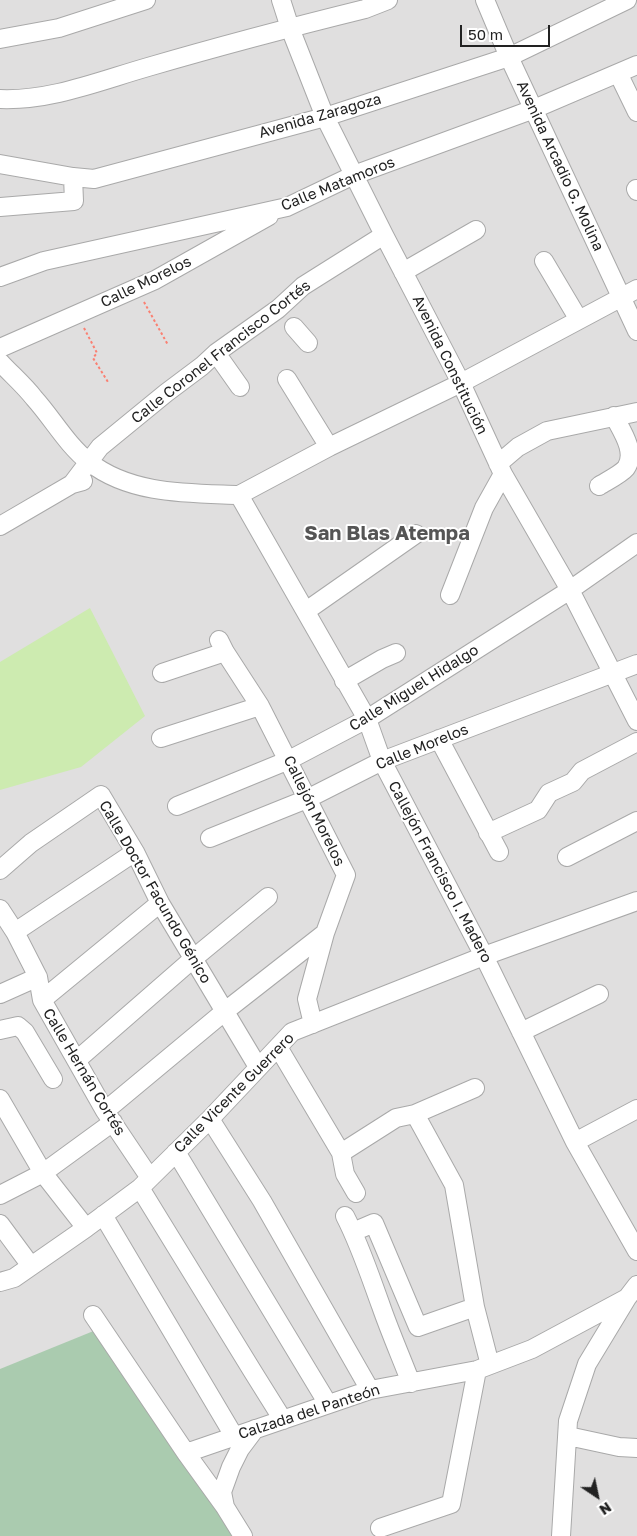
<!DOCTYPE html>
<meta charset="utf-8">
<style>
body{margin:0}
#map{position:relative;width:637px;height:1536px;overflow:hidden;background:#f2efe9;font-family:"Golos Text",sans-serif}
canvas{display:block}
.north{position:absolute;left:572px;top:1471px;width:50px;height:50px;-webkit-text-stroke:4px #fff;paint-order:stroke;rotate:146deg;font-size:14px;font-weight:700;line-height:20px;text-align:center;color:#222}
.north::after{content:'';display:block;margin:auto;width:18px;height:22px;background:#222;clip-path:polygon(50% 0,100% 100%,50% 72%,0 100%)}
.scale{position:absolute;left:460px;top:25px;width:90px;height:22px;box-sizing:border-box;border:2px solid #222;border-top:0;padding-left:6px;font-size:15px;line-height:18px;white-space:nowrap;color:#222;-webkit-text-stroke:4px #fff;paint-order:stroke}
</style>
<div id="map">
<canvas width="637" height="1536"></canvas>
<div class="north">N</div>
<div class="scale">50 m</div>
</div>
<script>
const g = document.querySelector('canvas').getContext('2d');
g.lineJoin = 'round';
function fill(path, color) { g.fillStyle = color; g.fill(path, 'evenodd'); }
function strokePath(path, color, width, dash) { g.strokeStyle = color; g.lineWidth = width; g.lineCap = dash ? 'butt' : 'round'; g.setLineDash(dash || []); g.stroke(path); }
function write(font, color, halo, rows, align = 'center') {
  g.font = font + ' "Golos Text",sans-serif'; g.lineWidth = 4; g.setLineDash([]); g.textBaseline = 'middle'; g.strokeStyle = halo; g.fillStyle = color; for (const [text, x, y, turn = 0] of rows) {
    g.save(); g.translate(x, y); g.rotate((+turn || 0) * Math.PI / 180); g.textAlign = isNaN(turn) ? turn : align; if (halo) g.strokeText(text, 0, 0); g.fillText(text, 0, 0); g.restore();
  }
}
fill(new Path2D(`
 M0 0H637V1536H0Z`), '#e0dfdf');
fill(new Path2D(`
 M90 608 145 716 81 767 0 790V662Z`), '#cdebb0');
fill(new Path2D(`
 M96 1330 234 1536H0V1369Z`), '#aacbaf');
const minor = new Path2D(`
 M281 0 290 28 325 117 384 235 461 383 503 474 570 590 637 721
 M485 0 509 57 637 331
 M0 39 59 28 146 0
 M618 73 637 112
 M0 99C51 101 99 81 148 67 220 46 292 27 365 9L388 0
 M0 164 73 177 94 179 325 117 509 57 627 0
 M636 189 637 191
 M0 207 74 201 73 177
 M544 261 579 320
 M403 272 476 230
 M0 277 44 261 287 207 354 175 534 109 637 65
 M294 327 308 343
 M0 348 155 280 269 216
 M216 353 240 387
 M0 362C11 374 24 385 34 398 53 419 67 445 89 462 131 495 189 493 239 495
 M287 379 329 447
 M498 464 518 447 547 431 637 412
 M72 484 100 447 166 393 202 366 216 353 278 309 303 286 384 235
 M599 486C607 481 621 474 626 468 637 452 621 430 614 416
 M239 495 367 719 382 761 484 956 575 1142 637 1251
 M239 495 329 447 461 383 637 289
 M0 526 72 484 83 481
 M450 595 484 508 503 474
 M306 611 416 534
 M219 640 225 652 260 706 346 875 325 933 307 999 313 1024
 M162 673 225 652
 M344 681 382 659 396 653
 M161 738 260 706
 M439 739 499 852
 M177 806 289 760 367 719 570 590 637 543
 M488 833 538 810 549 793 573 782 582 771 637 742
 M210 838 307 799 382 761 637 664
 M567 857 637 821
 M0 870 31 843 101 795 135 852 160 903 258 1067
 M0 909 15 932 38 977 42 1000 105 1111 150 1178
 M15 932 135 852
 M0 994 38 977
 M42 1000 160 903
 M0 1030 18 1026 25 1032 53 1079
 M521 1032 599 994
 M278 1047 341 1153 345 1174 356 1193
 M77 1060 194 958 268 897
 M0 1099 43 1173 86 1228
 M105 1111 224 1012 325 933
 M415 1114 454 1185 475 1307 490 1365
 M210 1119 262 1201 370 1390
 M575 1142 637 1109
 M176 1152 328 1404
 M341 1153 396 1118 415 1114 475 1088
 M140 1188 253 1372 283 1420
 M0 1195 43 1173 113 1122
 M103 1215 234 1436
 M345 1216C360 1245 370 1276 381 1306 390 1332 401 1357 411 1383
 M0 1224 31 1266
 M353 1232 374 1223 418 1327 475 1307
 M0 1282 14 1278 86 1228 140 1188 210 1119 292 1032 484 956 637 901
 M93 1315 186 1453 225 1507 243 1536
 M568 1436 619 1447 637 1448
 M186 1453 370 1390 477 1370 532 1349 627 1298
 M225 1507 222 1492 231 1467 240 1449 255 1429
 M380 1528 451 1504 477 1370
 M561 1536 568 1421 587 1364 627 1298 637 1285`);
strokePath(minor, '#a9a9a9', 20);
strokePath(new Path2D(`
 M144 302 168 345
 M84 328 97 353 93 358 108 382`), '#fa8072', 2, [2.5, 2.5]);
strokePath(minor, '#fff', 18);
write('15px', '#222', '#fff', [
 ["Avenida Zaragoza",320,116,-16],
 ["Avenida Arcadio G. Molina",560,166,65],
 ["Calle Matamoros",338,184,-22],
 ["Calle Morelos",146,282,-26],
 ["Calle Coronel Francisco Cortés",221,352,-38],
 ["Avenida Constitución",450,365,64],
 ["Calle Miguel Hidalgo",414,688,-32],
 ["Calle Morelos",422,747,-22],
 ["Callejón Morelos",314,811,64],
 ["Callejón Francisco I. Madero",440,872,62],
 ["Calle Doctor Facundo Génico",155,892,60],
 ["Calle Hernán Cortés",84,1072,59],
 ["Calle Vicente Guerrero",234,1093,-45],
 ["Calzada del Panteón",309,1412,-18]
]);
write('bold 20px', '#555', '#fff', [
 ["San Blas Atempa",387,534]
]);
</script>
